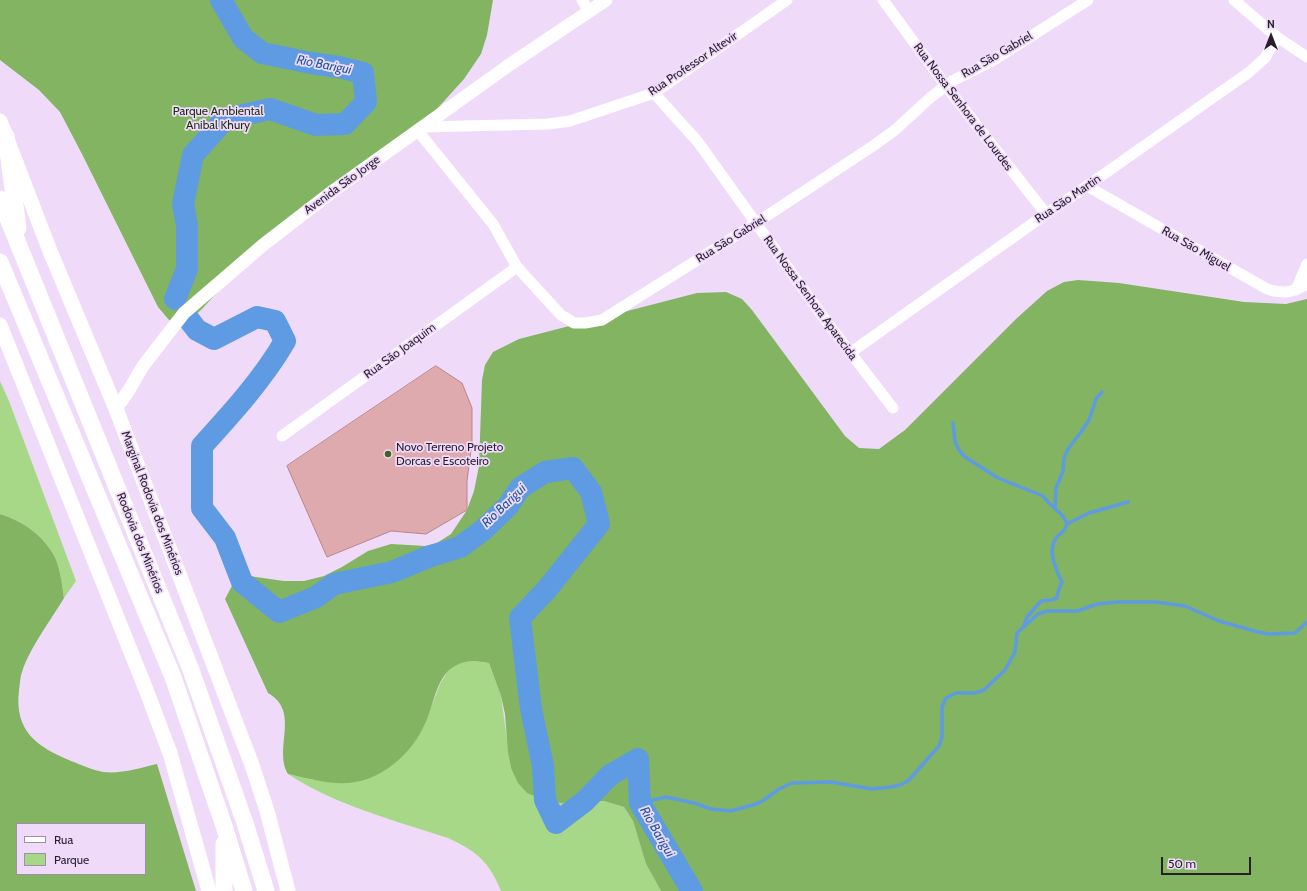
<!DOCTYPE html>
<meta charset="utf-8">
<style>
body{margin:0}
#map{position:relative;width:1307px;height:891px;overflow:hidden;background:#efdafa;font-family:Cabin,sans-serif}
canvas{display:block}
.legend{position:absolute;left:16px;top:823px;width:130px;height:52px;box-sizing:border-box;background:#efdafa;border:1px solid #9f8fa8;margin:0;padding:5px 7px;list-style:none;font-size:12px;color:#281e2d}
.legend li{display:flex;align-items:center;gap:8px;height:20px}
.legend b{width:20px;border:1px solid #9f8fa8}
.north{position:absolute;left:1251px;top:16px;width:40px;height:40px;-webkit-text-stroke:3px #efdafa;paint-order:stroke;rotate:0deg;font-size:11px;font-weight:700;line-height:16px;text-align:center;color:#281e2d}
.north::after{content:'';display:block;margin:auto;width:14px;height:18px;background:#281e2d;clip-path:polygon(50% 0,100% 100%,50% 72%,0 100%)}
.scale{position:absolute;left:1161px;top:857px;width:90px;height:18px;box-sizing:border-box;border:2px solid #281e2d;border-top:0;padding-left:5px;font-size:12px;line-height:14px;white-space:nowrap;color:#281e2d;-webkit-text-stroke:3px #efdafa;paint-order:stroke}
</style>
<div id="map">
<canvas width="1307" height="891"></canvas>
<ul class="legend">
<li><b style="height:5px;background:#fff"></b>Rua</li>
<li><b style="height:11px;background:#a7d887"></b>Parque</li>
</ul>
<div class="north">N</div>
<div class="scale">50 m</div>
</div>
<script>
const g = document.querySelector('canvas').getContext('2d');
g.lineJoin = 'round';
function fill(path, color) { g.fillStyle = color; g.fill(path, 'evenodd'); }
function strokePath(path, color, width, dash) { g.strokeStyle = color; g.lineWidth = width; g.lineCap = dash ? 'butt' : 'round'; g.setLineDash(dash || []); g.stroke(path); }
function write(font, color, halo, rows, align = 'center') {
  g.font = font + ' Cabin,sans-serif'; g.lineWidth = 3.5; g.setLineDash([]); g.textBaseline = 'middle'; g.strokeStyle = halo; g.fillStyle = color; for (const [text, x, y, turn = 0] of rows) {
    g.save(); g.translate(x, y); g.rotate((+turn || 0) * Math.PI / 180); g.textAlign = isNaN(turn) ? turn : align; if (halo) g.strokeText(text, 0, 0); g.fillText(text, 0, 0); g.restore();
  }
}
fill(new Path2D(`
 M0 381 9 401 76 581 64 598C62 584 60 564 52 552 40 533 22 521 0 514Z
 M466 660 489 663 501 696 511 768 562 803 604 801 624 807 633 821 646 864 661 891H501C489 861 476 851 448 838 394 820 337 806 288 774L313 780 423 728 440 684 449 669Z`), '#a7d887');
fill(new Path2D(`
 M0 0H493L487 35 481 54 464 79 436 110 400 141 256 250 202 309 191 319 176 323 169 320 158 307 82 154 60 112 39 90 0 60Z
 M1078 280 1119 283 1244 302 1286 304 1307 299V891H661L646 864 633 821 624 807 604 801 562 803 544 800 527 793 518 783 511 768 508 752 505 714 501 696 489 663C475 661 469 659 457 665 454 667 451 668 449 670 434 685 433 710 423 728 416 742 407 753 395 763 359 792 330 784 288 774 273 748 301 712 268 693L225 599 234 582 249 576 284 581H304L324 576 342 567 368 551 391 544 425 546 437 543 451 534 467 510 474 491 479 466 482 380 485 365 493 352 519 339 697 293 726 292 742 299 752 310 845 436 859 448 879 449 905 430 1016 319 1047 291 1064 282Z
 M0 514C22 521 40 533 52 552 60 564 62 584 64 598 51 620 30 647 22 672 20 677 20 684 19 690 14 731 37 747 71 761 82 765 92 770 103 772 121 774 140 768 157 764L196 891H0ZM17 824H145V874H17Z`), '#82b462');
strokePath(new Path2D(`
 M953 423 955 442 959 450 965 457 998 478 1043 496 1049 503 1063 516 1067 524C1063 536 1061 531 1056 538 1047 551 1056 570 1062 582L1058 592 1057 598 1051 600 1041 601 1027 617 1024 626
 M1055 508 1056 488 1063 471 1064 458 1068 449 1081 432 1089 420 1096 399 1102 392
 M1067 524 1089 513 1128 502
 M640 803 666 797 694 803 711 809 731 811 756 804 764 800 779 789 792 783 831 782 872 789 891 787 900 785 908 781 939 746 942 737V707L946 698 956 693H975L984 690 1005 670 1015 652 1017 633 1038 614 1047 611H1078L1097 604 1117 602H1156L1185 606 1219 621 1258 632 1269 634 1295 633 1307 622`), '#5f9be2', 3.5);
strokePath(new Path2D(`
 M175 299 187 269V226L183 204 193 155 225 119 270 109 316 125 345 124 366 102 363 73 339 67 311 63 262 53 243 38 221 0
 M190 321 197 330 214 339 257 317 275 321 285 341C263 379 232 413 202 446V508L225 538 242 582 279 612 316 597 334 584 392 572 428 557 460 547 482 531 508 506 520 488 545 472 573 468 591 492 599 524 548 588 520 618 531 709 543 766 545 800 556 823 585 801 610 775 638 759 640 803 692 891`), '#5f9be2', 22);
const building = new Path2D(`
 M436 366 462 383 472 408V442L467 481V510L426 534 391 531 327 557 287 466Z`);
fill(building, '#deaaae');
strokePath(building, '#b7868a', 1);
strokePath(new Path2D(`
 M582 0 589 11
 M883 0 946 86 1046 214
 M1234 0 1277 37 1307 57
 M654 93 698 142 826 321 893 408
 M424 127 548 124 570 121 654 93 787 0
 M418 131 493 224 517 267 561 315 574 323H585L602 320 756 223 873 146 895 130 931 97 954 80 992 61 1088 0
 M1087 186 1267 289C1284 294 1291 293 1307 284
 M1296 290 1307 264
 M850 353 1046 214 1087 186 1248 73 1265 58 1277 37
 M282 436 517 267`), '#fff', 11);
strokePath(new Path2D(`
 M116 409 129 390 143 366 184 313 263 245 333 191 512 63 606 0`), '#fff', 13);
strokePath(new Path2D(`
 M0 121 50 251 116 409 252 765 267 811 288 891
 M0 325 145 687 170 753 209 891`), '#fff', 15);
strokePath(new Path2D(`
 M6 136 18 228
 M0 199 191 670 245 823 266 891
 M0 262 173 677 224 826 244 891
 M224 891V844`), '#fff', 17);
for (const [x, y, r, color] of [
 [388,454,4,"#3e6520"]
]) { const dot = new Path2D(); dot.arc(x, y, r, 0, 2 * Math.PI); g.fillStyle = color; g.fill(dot); strokePath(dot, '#efdafa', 1.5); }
write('12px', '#281e2d', '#efdafa', [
 ["Rua São Gabriel",997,55,-30],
 ["Rua Professor Altevir",693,64,-34],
 ["Rua Nossa Senhora de Lourdes",963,107,53],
 ["Avenida São Jorge",342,185,-36],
 ["Rua São Martin",1068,199,-34],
 ["Rua São Gabriel",731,239,-32],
 ["Rua São Miguel",1196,249,30],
 ["Rua Nossa Senhora Aparecida",810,298,54],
 ["Rua São Joaquim",400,351,-36],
 ["Marginal Rodovia dos Minérios",152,503,69],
 ["Rodovia dos Minérios",140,543,68]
]);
write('12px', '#1d300e', '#efdafa', [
 ["Parque Ambiental",218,111],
 ["Anibal Khury",218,125]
]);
write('12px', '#281e2d', '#efdafa', [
 ["Novo Terreno Projeto",396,447],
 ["Dorcas e Escoteiro",396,461]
], 'left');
write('italic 13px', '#1c5799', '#efdafa', [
 ["Rio Barigui",324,65,11],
 ["Rio Barigui",504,506,-44],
 ["Rio Barigui",657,832,60]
]);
</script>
